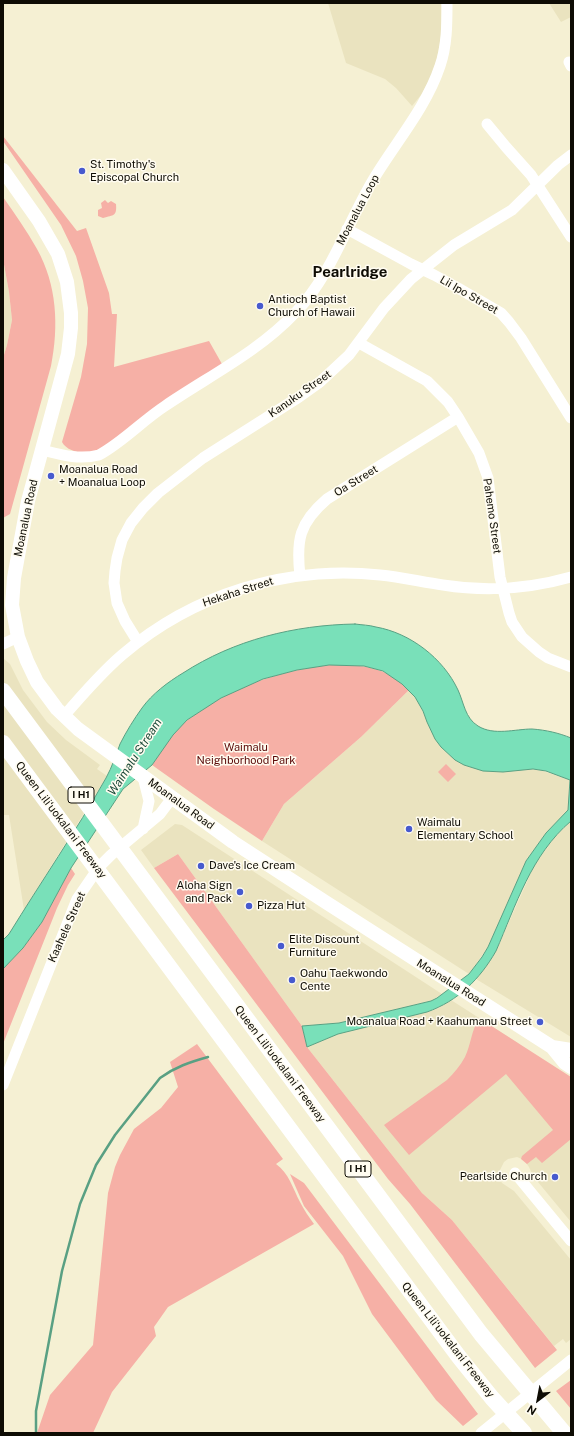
<!DOCTYPE html>
<meta charset="utf-8">
<style>
body{margin:0}
#map{position:relative;width:574px;height:1436px;overflow:hidden;background:#f5f0d3;font-family:"Public Sans",sans-serif}
canvas{display:block}
.frame{position:absolute;inset:0;border:4px solid #0e0c04;pointer-events:none}
.north{position:absolute;left:518px;top:1380px;width:40px;height:40px;-webkit-text-stroke:3px #fffcf1;paint-order:stroke;rotate:212deg;font-size:11px;font-weight:700;line-height:16px;text-align:center;color:#0e0c04}
.north::after{content:'';display:block;margin:auto;width:14px;height:18px;background:#0e0c04;clip-path:polygon(50% 0,100% 100%,50% 72%,0 100%)}
</style>
<div id="map">
<canvas width="574" height="1436"></canvas>
<div class="frame"></div>
<div class="north">N</div>
</div>
<script>
const g = document.querySelector('canvas').getContext('2d');
g.lineJoin = 'round';
function fill(path, color) { g.fillStyle = color; g.fill(path, 'evenodd'); }
function strokePath(path, color, width, dash) { g.strokeStyle = color; g.lineWidth = width; g.lineCap = dash ? 'butt' : 'round'; g.setLineDash(dash || []); g.stroke(path); }
function write(font, color, halo, rows, align = 'center') {
  g.font = font + ' "Public Sans",sans-serif'; g.lineWidth = 3; g.setLineDash([]); g.textBaseline = 'middle'; g.strokeStyle = halo; g.fillStyle = color; for (const [text, x, y, turn = 0] of rows) {
    g.save(); g.translate(x, y); g.rotate((+turn || 0) * Math.PI / 180); g.textAlign = isNaN(turn) ? turn : align; if (halo) g.strokeText(text, 0, 0); g.fillText(text, 0, 0); g.restore();
  }
}
fill(new Path2D(`
 M328 3H441V36L437 59 430 79 421 95 412 106 396 88 385 79 346 63Z
 M549 3H571V17L561 22Z
 M3 259 9 292 12 320 7 345 3 358Z
 M3 658 10 664 23 690 47 722 66 740 100 765 97 769 107 776 24 910 9 815H3Z
 M409 690 419 703 435 739 448 754 464 765 474 768 492 772 524 769 540 770 570 780 569 810 546 833 526 861 488 947 469 974 262 841 284 804 361 737Z
 M571 821V1037L476 979 489 962 496 951 534 866 553 839Z
 M175 824 182 825 442 994 431 1001 339 1023 302 1026 178 854 154 868 141 850Z
 M451 1000 518 1043 571 1101V1222L533 1176 529 1167 524 1160 517 1157 508 1159 504 1162 499 1172 500 1179 502 1183 514 1191 571 1260V1339L566 1343 563 1339 554 1346 452 1220 422 1193 307 1047 338 1034 427 1012 439 1008Z`), '#eae3bf');
fill(new Path2D(`
 M3 136 77 231 86 228 109 293 112 314H117L114 367 209 341 222 364C193 384 163 405 134 426 122 434 109 446 95 451 85 454 68 453 62 442L81 377 87 344 88 308 83 281 76 256 61 225 3 141Z
 M3 197C15 214 27 231 37 249 57 285 59 326 51 366L10 514 3 518V358L7 345 12 320 9 292 3 259Z
 M105 200 108 203 111 201 116 204C117 216 114 215 103 218L98 216V210L102 208 101 203Z
 M329 665C361 665 384 665 409 690L361 737 284 804 262 841 214 809 152 765C161 752 169 738 179 728 186 720 195 715 203 709 241 684 284 670 329 665Z
 M446 764 456 774 448 782 438 772Z
 M178 854 302 1026 307 1047 422 1193 452 1220 557 1350 535 1368 410 1204 388 1179 154 868Z
 M71 868 75 874 68 885 57 908 3 1044V969L23 948 42 922Z
 M479 1018 571 1077V1139L542 1163 536 1157 527 1164 521 1159 522 1156 553 1130 506 1074 409 1155 384 1125 447 1080C454 1073 460 1066 465 1057 471 1044 471 1032 479 1018Z
 M197 1044 283 1159 276 1164C289 1173 293 1189 300 1202 304 1210 309 1217 314 1224L168 1307 154 1327 156 1336 112 1392 93 1433H37L50 1395 93 1345 108 1193 115 1167 120 1155 134 1129 161 1108 178 1087 170 1062Z
 M290 1174 304 1183 478 1414 463 1426 436 1400 372 1314 343 1256 304 1206Z
 M571 1380V1409L556 1391Z`), '#f6b0a6');
const water = new Path2D(`
 M355 624C362 625 369 625 376 627 410 633 443 658 458 690 464 703 465 718 478 726 494 736 515 729 532 729 546 730 559 733 571 738V821C531 855 516 905 496 951 480 979 458 1001 427 1012L338 1034 307 1047 302 1026 339 1023 431 1001 437 998 469 974 482 957 488 947 526 861 546 833 568 810 570 780 546 771 533 769 503 772 483 771 464 765 455 760 441 747 435 739 427 722 423 711 415 697 402 684 383 671 364 666 329 665 297 670 263 679 221 698 187 720 173 735 152 765 123 789 71 868 42 922 23 948 3 969V940L9 934C41 882 76 831 106 778 112 767 116 755 120 744 126 732 134 719 142 708 152 694 168 682 183 673 234 640 294 625 355 624Z`);
fill(water, '#79e0b9');
strokePath(water, '#59a083', 1);
strokePath(new Path2D(`
 M36 1433V1411L62 1271 80 1204 96 1165 115 1135 160 1078C175 1067 190 1062 208 1057`), '#59a083', 2.5);
strokePath(new Path2D(`
 M569 62 571 66
 M487 124 506 147 531 175 571 237
 M347 229 411 264 434 275 458 288 501 313 509 322 521 338 571 418
 M359 343 427 381 448 402 458 417 479 453 488 478 500 577 509 613 512 622 522 637 539 652 548 658 571 667
 M42 450C62 455 79 460 99 455 123 442 142 421 165 406 209 376 258 352 295 313 331 276 347 224 373 180 395 143 426 108 440 66 447 46 447 24 447 3
 M300 576C296 540 299 523 327 499L458 417
 M138 642 125 621 117 603 114 583 115 571 117 558 122 540 131 523 143 508 158 493 203 458 299 397 320 382 349 355 384 308 411 279 454 245 512 210 558 165 571 155
 M3 644 18 637
 M64 716C82 695 101 673 122 655 193 594 287 565 380 575 401 577 422 582 443 585 486 592 529 589 571 577
 M143 829 149 801 143 777
 M3 1085 77 899 99 867 111 855 160 814 172 798
 M515 1173 571 1241
 M481 1433 571 1360`), '#fff', 11);
strokePath(new Path2D(`
 M3 170 39 221 58 254 67 282 71 313V328L68 354 28 501 14 578 12 605 18 637 27 661 37 682 57 709 78 729 233 842 327 903 552 1047 565 1063 571 1067
 M552 1047 571 1050`), '#fff', 14);
strokePath(new Path2D(`
 M3 691 481 1334 564 1433
 M3 743 459 1357 492 1398 524 1433`), '#fff', 16);
for (const [x, y, r, color] of [
 [82,171,4,"#475ace"],
 [260,306,4,"#475ace"],
 [51,476,4,"#475ace"],
 [409,829,4,"#475ace"],
 [201,866,4,"#475ace"],
 [240,892,4,"#475ace"],
 [249,906,4,"#475ace"],
 [281,946,4,"#475ace"],
 [292,980,4,"#475ace"],
 [540,1022,4,"#475ace"],
 [555,1177,4,"#475ace"]
]) { const dot = new Path2D(); dot.arc(x, y, r, 0, 2 * Math.PI); g.fillStyle = color; g.fill(dot); strokePath(dot, '#fffcf1', 1.5); }
for (const [x, y, w] of [
 [81,795,26],
 [358,1169,26]
]) { const box = new Path2D(); box.roundRect(x - w / 2, y - 8, w, 16, 3); g.fillStyle = '#fffcf1'; g.fill(box); strokePath(box, '#0e0c04', 1); }
write('bold 10px', '#0e0c04', null, [
 ["I H1",81,795],
 ["I H1",358,1169]
]);
write('11px', '#0e0c04', '#fffcf1', [
 ["St. Timothy's",90,165],
 ["Episcopal Church",90,178],
 ["Antioch Baptist",268,300],
 ["Church of Hawaii",268,313],
 ["Moanalua Road",59,470],
 ["+ Moanalua Loop",59,483],
 ["Waimalu",417,823],
 ["Elementary School",417,836],
 ["Dave's Ice Cream",209,866],
 ["Aloha Sign",232,886,"right"],
 ["and Pack",232,899,"right"],
 ["Pizza Hut",257,906],
 ["Elite Discount",289,940],
 ["Furniture",289,953],
 ["Oahu Taekwondo",300,974],
 ["Cente",300,987],
 ["Moanalua Road + Kaahumanu Street",532,1022,"right"],
 ["Pearlside Church",547,1177,"right"]
], 'left');
write('11px', '#0e0c04', '#fffcf1', [
 ["Moanalua Loop",358,210,-62],
 ["Lii Ipo Street",469,295,30],
 ["Kanuku Street",300,394,-35],
 ["Oa Street",356,481,-32],
 ["Pahemo Street",492,516,82],
 ["Moanalua Road",26,518,-78],
 ["Hekaha Street",238,592,-18],
 ["Moanalua Road",181,804,36],
 ["Queen Liliʻuokalani Freeway",61,820,53],
 ["Kaahele Street",67,927,-66],
 ["Moanalua Road",451,983,32],
 ["Queen Liliʻuokalani Freeway",280,1064,53],
 ["Queen Liliʻuokalani Freeway",448,1340,52]
]);
write('11px', '#5a0807', '#fffcf1', [
 ["Waimalu",246,748],
 ["Neighborhood Park",246,761]
]);
write('italic 12px', '#1d4a3a', '#fffcf1', [
 ["Waimalu Stream",135,757,-57]
]);
write('bold 15px', '#0e0c04', '#fffcf1', [
 ["Pearlridge",350,272]
]);
</script>
